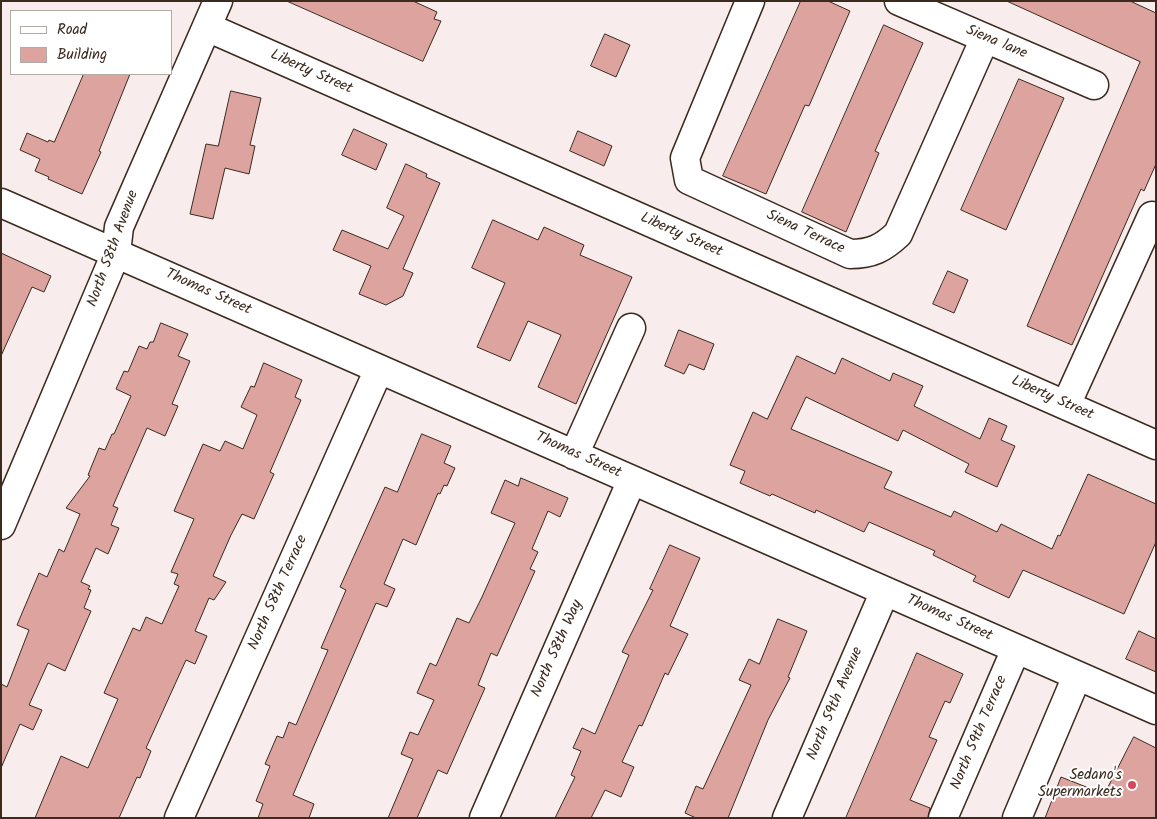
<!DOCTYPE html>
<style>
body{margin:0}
#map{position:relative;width:1157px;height:819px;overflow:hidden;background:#f8edec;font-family:Kalam,sans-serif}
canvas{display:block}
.frame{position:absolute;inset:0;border:2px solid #3b2a1e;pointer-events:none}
.legend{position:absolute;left:10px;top:10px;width:162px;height:65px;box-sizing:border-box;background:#fff;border:1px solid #b1aaa5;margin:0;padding:6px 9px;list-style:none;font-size:15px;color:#3b2a1e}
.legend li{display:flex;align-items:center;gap:10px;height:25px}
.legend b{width:25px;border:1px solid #b1aaa5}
</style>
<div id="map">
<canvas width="1157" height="819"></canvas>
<div class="frame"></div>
<ul class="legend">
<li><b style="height:6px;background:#fff"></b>Road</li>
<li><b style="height:14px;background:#dda39f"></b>Building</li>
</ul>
</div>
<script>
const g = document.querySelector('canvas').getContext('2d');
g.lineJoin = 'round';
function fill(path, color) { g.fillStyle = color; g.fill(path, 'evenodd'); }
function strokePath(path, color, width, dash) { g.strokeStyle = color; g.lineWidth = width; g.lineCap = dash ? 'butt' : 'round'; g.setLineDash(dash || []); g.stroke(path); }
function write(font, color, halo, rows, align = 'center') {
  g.font = font + ' Kalam,sans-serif'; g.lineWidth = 4; g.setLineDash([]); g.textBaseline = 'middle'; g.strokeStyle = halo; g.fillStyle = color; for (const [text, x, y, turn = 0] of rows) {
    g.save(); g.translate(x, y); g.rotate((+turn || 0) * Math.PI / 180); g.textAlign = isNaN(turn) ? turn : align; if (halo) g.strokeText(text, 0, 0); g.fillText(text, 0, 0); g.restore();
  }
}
const building = new Path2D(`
 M287 1H413L437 12 434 19 441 21 423 61Z
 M801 1H828L850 11 809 106 805 105 766 194 723 176Z
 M1007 1H1130L1156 13V164L1144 191 1141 189 1072 345 1027 326 1140 62Z
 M884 25 923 43 875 151 879 153 846 232 802 212Z
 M605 34 630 45 616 77 591 66Z
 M84 74H130L99 151 101 152 82 194 48 179 49 177 35 171 40 159 20 150 27 133 48 142 49 140 54 142Z
 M1019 79 1064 98 1006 230 961 210Z
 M231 91 261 98 250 145 255 146 249 174 225 168 213 219 190 214 206 144 218 146Z
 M354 129 387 144 376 170 342 155Z
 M578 131 612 146 604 166 570 151Z
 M406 164 427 174 426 177 440 183 403 269 413 273 403 296 386 305 359 294 371 266 333 250 342 230 388 249 404 216 387 208Z
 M493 220 538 240 544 227 584 245 580 255 632 277 576 404 538 387 561 335 528 321 510 361 477 347 505 283 472 268Z
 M1 253 51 276 44 292 32 287 1 356Z
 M948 271 968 280 954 313 933 304Z
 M161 323 188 334 178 356 190 361 172 404 178 406 165 436 147 428 113 506 118 508 111 525 119 528 108 554 96 548 81 582 90 586 88 589 91 590 84 608 91 611 65 671 48 663 29 705 42 710 33 730 20 724 1 768V684L7 687 29 630 17 625 39 573 47 577 59 549 64 552 80 514 66 508 90 476 88 475 99 448 105 450 112 434H114L131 396 116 389 124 371 128 372 139 346 147 349 150 342H153Z
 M679 330 714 344 704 370 689 364 684 374 665 366Z
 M797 356 835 374 842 358 890 381 893 373 923 386 914 406 980 439 989 418 1007 426 1001 440 1015 446 997 487 965 472 969 464 903 430 898 441 806 397 791 429 892 472 884 488 951 517 954 511 997 532 1001 524 1052 549 1058 535 1060 536 1088 474 1156 504V542L1124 614 1023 570 1009 598 973 581 976 576 933 555 935 551 869 522 864 532 816 510 815 513 772 494 770 496 740 483 745 471 730 465 753 412 767 419Z
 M264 363 302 380 295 397 301 400 270 472 274 474 254 519 242 514 231 535 213 576 226 582 214 600 209 598 195 631 207 636 195 664 186 660 146 748 151 751 140 778 137 777 119 818H35L61 756 88 768 118 699 104 693 133 628 140 631 146 617 162 624 179 586 174 584 178 574 171 572 194 519 174 511 203 444 220 451 225 441 243 449 257 415 241 407 251 386 254 387Z
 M422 434 451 446 444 463 455 468 447 486 444 485 440 494 438 493 416 545 403 539 384 584 395 589 387 607 376 603 313 748 293 795 314 804 309 818H258L263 804 256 801 270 766 265 764 277 736 283 738 289 722 296 725 328 650 321 648 346 590 340 587 385 487 397 492Z
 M521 478 568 498 560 517 548 511 532 549 538 552 530 569 535 571 497 656 491 653 478 685 485 688 447 774 438 770 417 818H388L413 759 401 754 410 732 418 735 434 700 417 693 430 663 436 666 457 618 469 623 482 597 515 523 491 513 505 480 518 486Z
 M670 545 700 558 670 626 688 634 668 675 665 673 642 726 639 725 622 762 634 767 621 797 605 790 591 818H555L575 777 571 775 581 751 573 748 582 728 595 734 629 655 622 652 653 590 650 589Z
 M778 619 807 631 788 677 790 678 768 720 728 818H696L685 813 696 786 703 789 751 685 739 680 749 659 759 664Z
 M1139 631 1156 639V672L1126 659Z
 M917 653 963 674 950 703 945 701 929 737 937 740 910 800 930 808 928 818H846Z
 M1134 737 1156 748V818H1045L1061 777 1104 794Z`);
fill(building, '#dda39f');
strokePath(building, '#3b2a1e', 1);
const minor = new Path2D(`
 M750 1 685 158 689 180 850 254C872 254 883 248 898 234L985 38
 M899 1 1094 85
 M207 27 1156 445
 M1 203 1156 710
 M1066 405 1152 216
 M574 455 631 328
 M1 525 116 253 119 227 218 1
 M179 818 379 369
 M484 818 632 480
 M787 818 885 591
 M943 818 1016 649
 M1017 818 1077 676`);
strokePath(minor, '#3b2a1e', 31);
strokePath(minor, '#fff', 28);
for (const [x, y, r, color] of [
 [1132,785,5,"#d1495b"]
]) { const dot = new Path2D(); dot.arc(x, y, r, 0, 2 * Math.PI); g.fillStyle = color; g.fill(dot); strokePath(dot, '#fff', 2); }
write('15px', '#3b2a1e', '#fff', [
 ["Siena lane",996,43,23],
 ["Liberty Street",311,73,24],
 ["Siena Terrace",805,233,25],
 ["Liberty Street",681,236,24],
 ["North 58th Avenue",114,249,-70],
 ["Thomas Street",208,293,24],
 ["Liberty Street",1052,399,24],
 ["Thomas Street",578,456,24],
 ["North 58th Terrace",279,593,-66],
 ["Thomas Street",949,619,24],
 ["North 58th Way",558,649,-66],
 ["North 59th Avenue",836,704,-67],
 ["North 59th Terrace",980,733,-67]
]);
write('15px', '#3b2a1e', '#fff', [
 ["Sedano's",1122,776],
 ["Supermarkets",1122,793]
], 'right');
</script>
